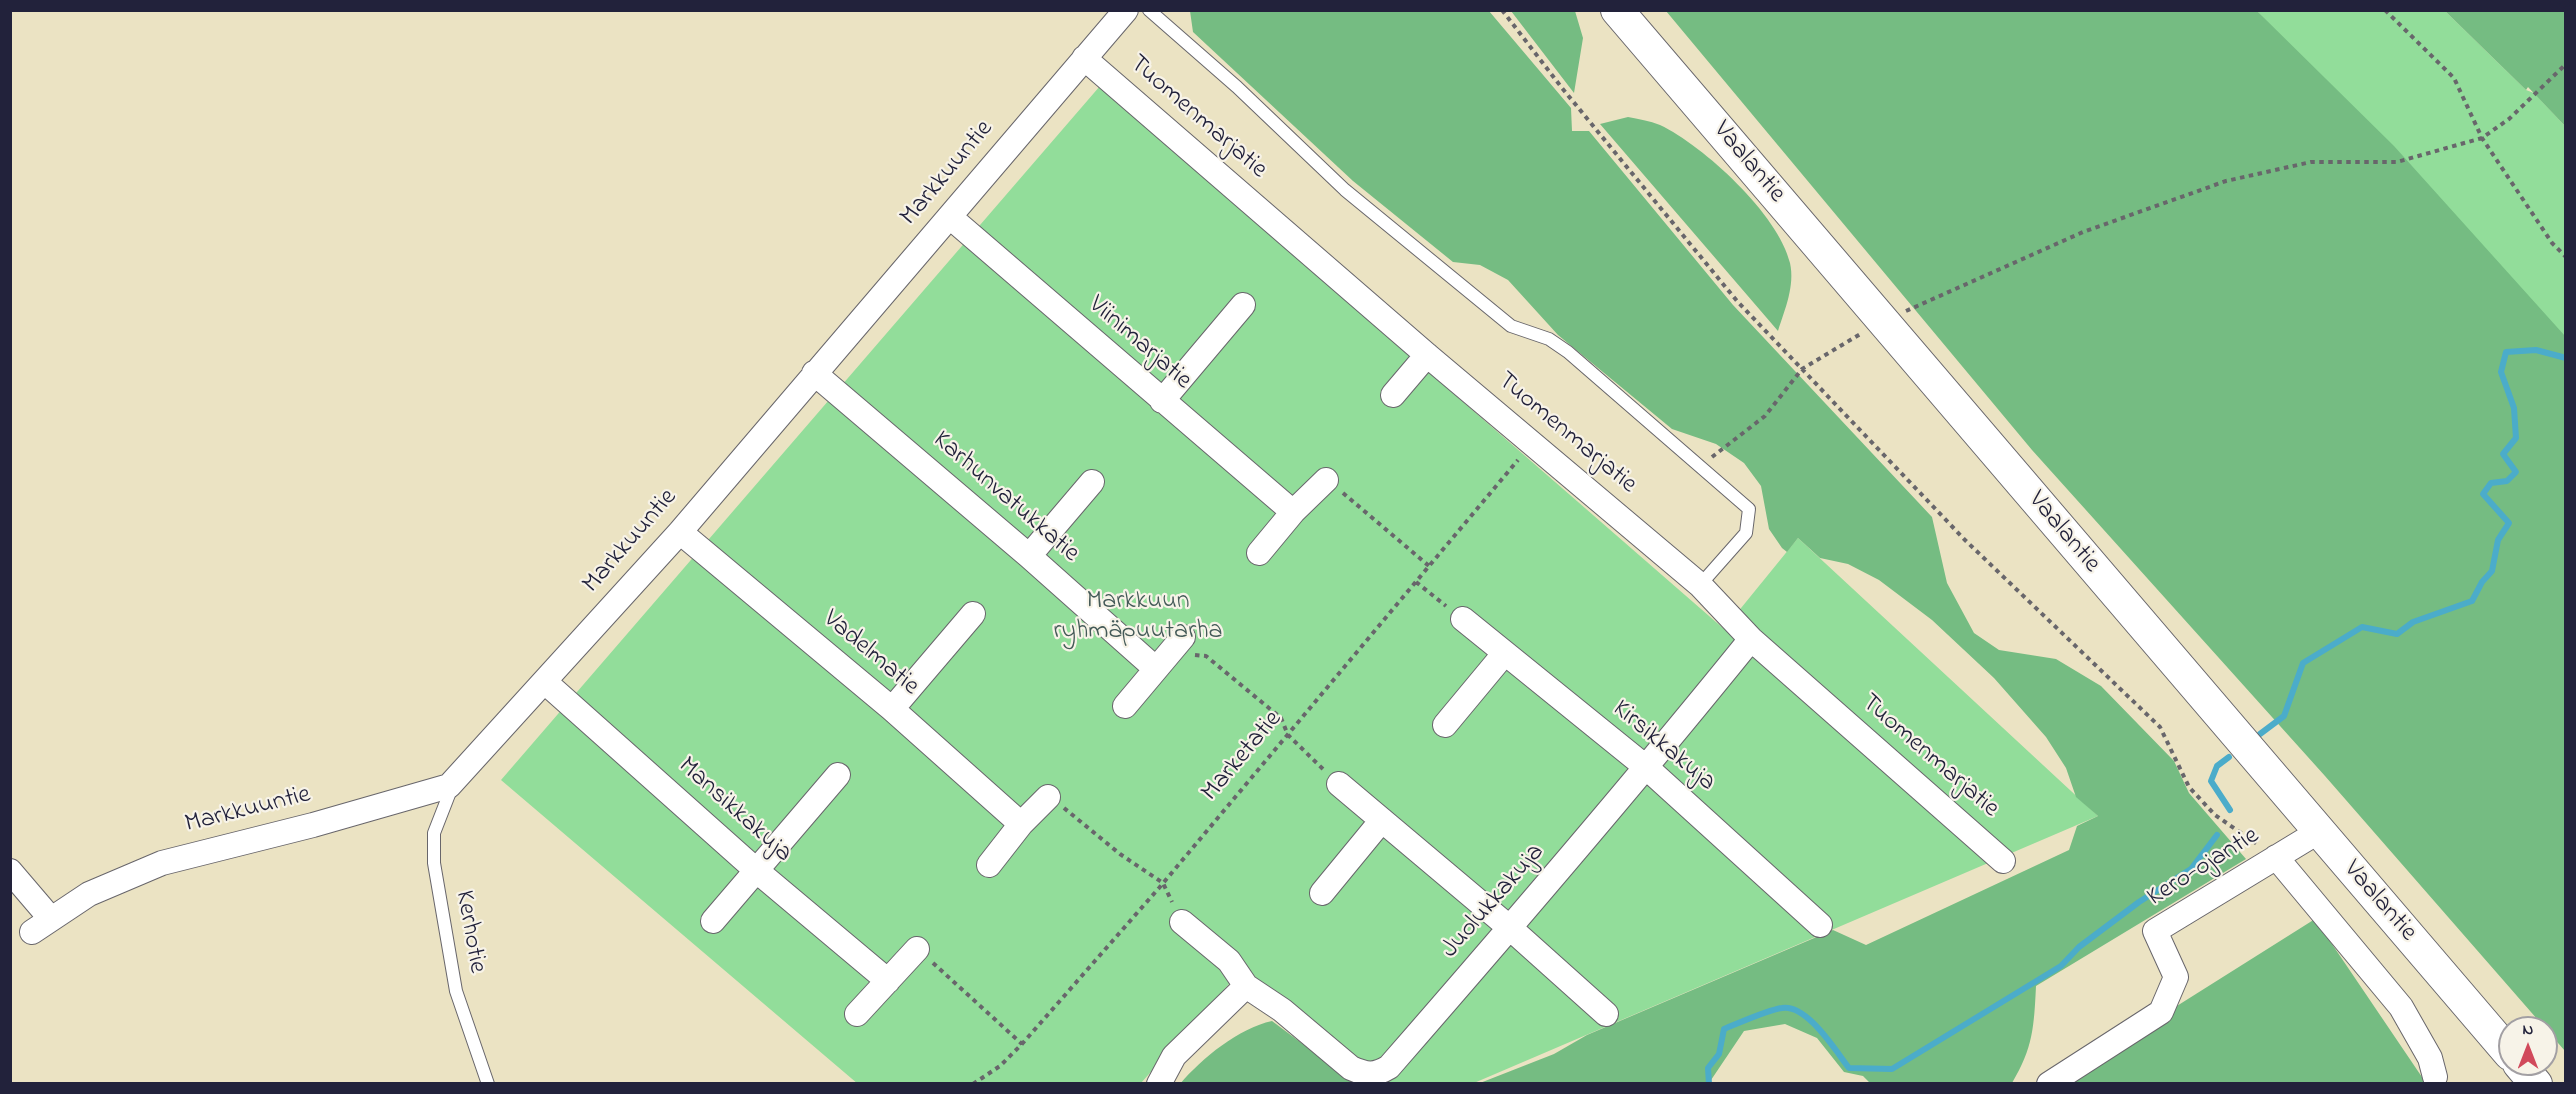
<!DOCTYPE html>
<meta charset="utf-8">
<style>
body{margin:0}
#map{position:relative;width:2576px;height:1094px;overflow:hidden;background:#ebe3c3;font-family:"Indie Flower",sans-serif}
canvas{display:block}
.frame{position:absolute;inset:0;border:12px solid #22223b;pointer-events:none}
.north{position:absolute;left:2498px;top:1016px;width:60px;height:60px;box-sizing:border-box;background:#f7f3e8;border:2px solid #a29fa3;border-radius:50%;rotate:0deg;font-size:16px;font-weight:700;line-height:24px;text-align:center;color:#22223b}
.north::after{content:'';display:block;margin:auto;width:21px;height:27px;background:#d1495b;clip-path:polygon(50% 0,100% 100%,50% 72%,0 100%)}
</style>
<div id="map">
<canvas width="2576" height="1094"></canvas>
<div class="frame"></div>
<div class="north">N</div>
</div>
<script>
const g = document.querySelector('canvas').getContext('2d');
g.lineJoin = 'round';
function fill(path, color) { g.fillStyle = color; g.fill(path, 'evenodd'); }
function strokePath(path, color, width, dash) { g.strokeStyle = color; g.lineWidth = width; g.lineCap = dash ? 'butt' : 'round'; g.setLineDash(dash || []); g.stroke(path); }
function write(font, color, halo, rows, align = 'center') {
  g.font = font + ' "Indie Flower",sans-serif'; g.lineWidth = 4.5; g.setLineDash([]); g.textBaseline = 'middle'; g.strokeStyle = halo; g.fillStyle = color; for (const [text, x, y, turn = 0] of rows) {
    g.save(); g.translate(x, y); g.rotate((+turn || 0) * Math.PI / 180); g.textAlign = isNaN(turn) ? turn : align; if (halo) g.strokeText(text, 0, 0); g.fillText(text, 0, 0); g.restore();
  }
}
fill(new Path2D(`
 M2257 11H2445L2526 90 2534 93 2565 126V347Z
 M1100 86 1724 629 1798 538 2098 816 1474 1083H1357L1229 984 1141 1083 858 1084 501 780Z`), '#92dd9a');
fill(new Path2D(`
 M1190 11H1489L1571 108 1572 131H1589L1733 305 1932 517 1947 583 1974 633 1999 650 2056 659 2101 686 2174 761 2189 793 2246 859 2036 986C2034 1027 2033 1048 2012 1083H1870L1863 1076 1844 1072 1817 1038 1785 1024 1744 1031 1709 1083H1480L1554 1054 1587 1035 1833 930 1866 945 2069 850 2077 826 2098 816 2076 797 2066 768 2046 737 1994 678 1932 620 1879 580 1848 564 1820 558 1798 538 1787 552 1782 548 1769 529 1761 486 1744 463 1716 444 1672 429 1558 335 1508 280 1480 265 1453 262 1353 181 1193 32Z
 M1511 11H1575L1583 38 1574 93Z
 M1666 11H2257L2394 146 2565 336V1051L2325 776 2032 450Z
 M2445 11H2565V126L2528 87 2526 90Z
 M1628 117C1638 119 1650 121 1660 125 1704 146 1779 215 1790 263 1795 286 1785 309 1778 331L1600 124Z
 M2315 919 2426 1083 2053 1084Z
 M1272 1021 1355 1083 1180 1084C1202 1058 1239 1028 1272 1021Z`), '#75bc82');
strokePath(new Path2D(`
 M2260 734 2284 716 2303 663 2362 627 2397 634 2413 622 2472 601 2482 582 2492 571 2498 540 2509 523 2483 494 2491 483 2507 481 2516 472 2503 454 2516 438 2514 408 2501 372 2506 352 2536 350 2566 358
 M2229 757 2217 766 2211 781 2230 810
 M1709 1084 1708 1068 1719 1054 1724 1029C1739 1023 1767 1010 1782 1008 1807 1004 1835 1050 1849 1068L1892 1069 2061 966 2079 947 2139 902 2191 869 2217 835`), '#4bacca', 6);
const service = new Path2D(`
 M1149 10 1237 87 1345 190 1511 326 1549 339 1568 352 1749 509 1746 533 1700 585
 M449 787 450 792 434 833V863L456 991 488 1084`);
const minor = new Path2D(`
 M1084 58 1427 355 1700 585 1751 639 2003 861
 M950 217 1293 512
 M814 373 1029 556 1156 669
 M1393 395 1427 355
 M1162 401 1243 305
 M680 532 892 709 1021 824
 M1259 553 1293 512 1326 480
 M1029 556 1092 482
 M1463 619 1647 768 1820 925
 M545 682 757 871 888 981
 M1125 706 1183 637
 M892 709 973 614
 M1445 725 1504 654
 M1339 784 1510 928 1606 1014
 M2276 857 2401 1007 2430 1058 2435 1077
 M989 865 1021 824 1048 797
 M10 871 51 919
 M1322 893 1382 820
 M713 921 838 775
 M1182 922 1229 961 1246 986 1282 1010 1351 1068C1367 1075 1374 1076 1389 1067 1512 926 1634 784 1751 639
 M32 932 89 894 162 863 313 825 449 786 680 532 1126 10
 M857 1014 917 949
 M1159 1084 1174 1056 1246 986
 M2049 1084 2161 1012 2176 977 2155 931 2318 832`);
const tertiary = new Path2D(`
 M1617 10 2510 1054
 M2519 1064 2536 1084`);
strokePath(service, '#68666b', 14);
strokePath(minor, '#68666b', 26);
strokePath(tertiary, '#68666b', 34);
strokePath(new Path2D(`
 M1502 10 1562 88 1737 301 1965 540 2160 727 2189 787 2215 815 2257 844
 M2385 10 2454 78 2482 138 2552 243 2566 257
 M1906 311 2083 232 2226 181 2311 162H2397L2482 138 2509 119 2566 64
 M1712 457 1765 416 1802 369 1862 333
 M1343 493 1429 566
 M1416 582 1446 606
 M1195 655 1206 656 1281 718 1288 735 1325 771
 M1064 808 1120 854 1163 883 1172 902
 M933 963 1022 1044
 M973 1084 1000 1066 1022 1044 1159 888 1518 460`), '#68666b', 4, [4.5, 4.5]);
strokePath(service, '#fff', 12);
strokePath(minor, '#fff', 24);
strokePath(tertiary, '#fff', 32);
write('26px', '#22223b', '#f7f3e8', [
 ["Tuomenmarjatie",1197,118,41],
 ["Vaalantie",1748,163,50],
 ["Markkuuntie",948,174,-50],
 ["Viinimarjatie",1139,344,41],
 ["Tuomenmarjatie",1566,434,40],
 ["Karhunvatukkatie",1005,498,41],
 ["Vaalantie",2063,533,50],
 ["Markkuuntie",631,542,-49],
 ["Vadelmatie",870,654,40],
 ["Kirsikkakuja",1663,747,40],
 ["Marketatie",1243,757,-50],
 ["Tuomenmarjatie",1929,757,41],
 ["Markkuuntie",248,811,-14],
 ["Mansikkakuja",734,811,42],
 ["Kero-ojantie",2204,868,-32],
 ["Juolukkakuja",1494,902,-49],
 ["Vaalantie",2379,902,49],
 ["Kerhotie",469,932,80]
]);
write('26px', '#445a58', '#f7f3e8', [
 ["Markkuun",1138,603],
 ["ryhmäpuutarha",1138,633]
]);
</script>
